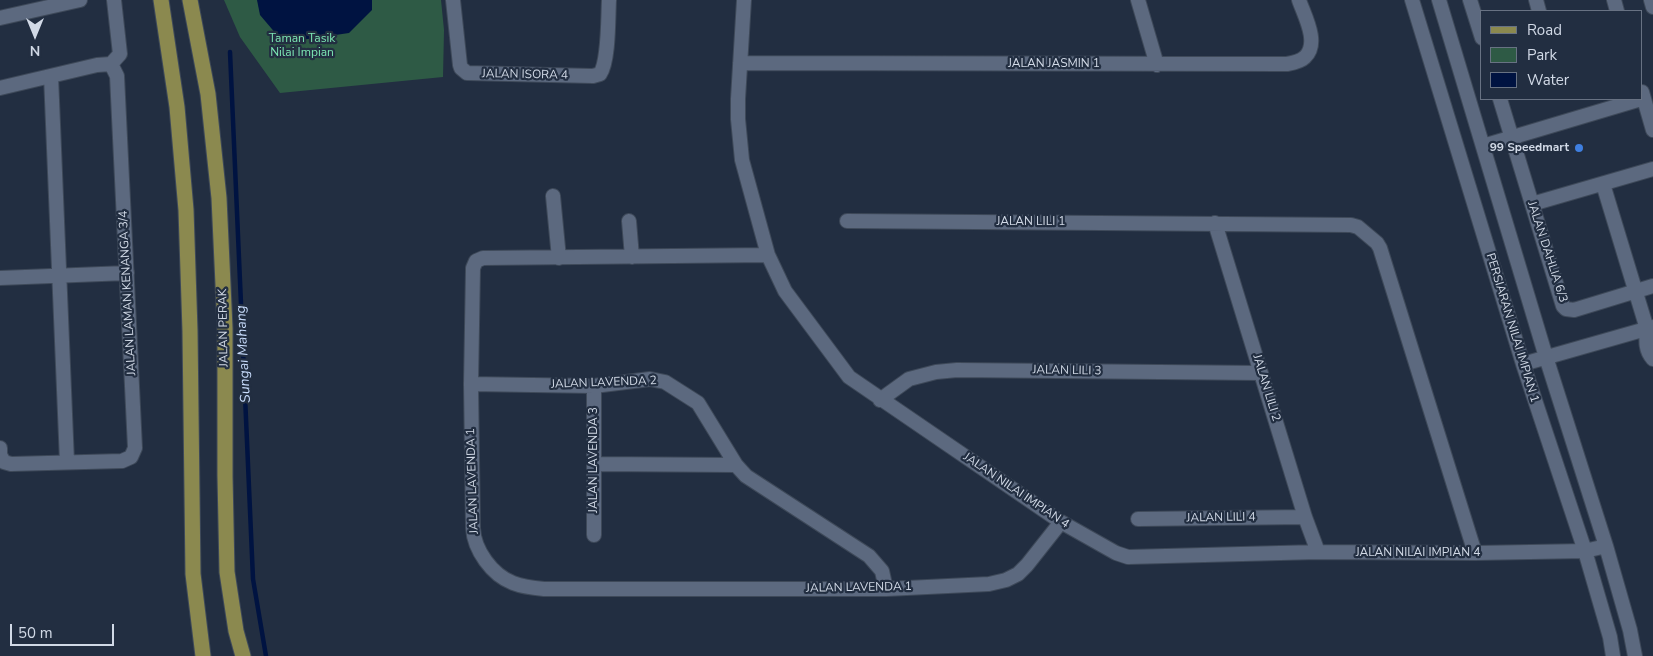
<!DOCTYPE html>
<style>
body{margin:0}
#map{position:relative;width:1653px;height:656px;overflow:hidden;background:#222e41;font-family:"Nunito Sans",sans-serif}
canvas{display:block}
.legend{position:absolute;left:1480px;top:10px;width:162px;height:90px;box-sizing:border-box;background:#222e41;border:1px solid #687283;margin:0;padding:6px 9px;list-style:none;font-size:15px;color:#d1d9e6}
.legend li{display:flex;align-items:center;gap:10px;height:25px}
.legend b{width:25px;border:1px solid #687283}
.north{position:absolute;left:10px;top:10px;width:50px;height:50px;-webkit-text-stroke:4px #222e41;paint-order:stroke;rotate:180deg;font-size:14px;font-weight:700;line-height:20px;text-align:center;color:#d1d9e6}
.north::after{content:'';display:block;margin:auto;width:18px;height:22px;background:#d1d9e6;clip-path:polygon(50% 0,100% 100%,50% 72%,0 100%)}
.scale{position:absolute;left:10px;top:624px;width:104px;height:22px;box-sizing:border-box;border:2px solid #d1d9e6;border-top:0;padding-left:6px;font-size:15px;line-height:18px;white-space:nowrap;color:#d1d9e6;-webkit-text-stroke:4px #222e41;paint-order:stroke}
</style>
<div id="map">
<canvas width="1653" height="656"></canvas>
<ul class="legend">
<li><b style="height:6px;background:#8b894f"></b>Road</li>
<li><b style="height:14px;background:#2e5a45"></b>Park</li>
<li><b style="height:14px;background:#001341"></b>Water</li>
</ul>
<div class="north">N</div>
<div class="scale">50 m</div>
</div>
<script>
const g = document.querySelector('canvas').getContext('2d');
g.lineJoin = 'round';
function fill(path, color) { g.fillStyle = color; g.fill(path, 'evenodd'); }
function strokePath(path, color, width, dash) { g.strokeStyle = color; g.lineWidth = width; g.lineCap = dash ? 'butt' : 'round'; g.setLineDash(dash || []); g.stroke(path); }
function write(font, color, halo, rows, align = 'center') {
  g.font = font + ' "Nunito Sans",sans-serif'; g.lineWidth = 4.5; g.setLineDash([]); g.textBaseline = 'middle'; g.strokeStyle = halo; g.fillStyle = color; for (const [text, x, y, turn = 0] of rows) {
    g.save(); g.translate(x, y); g.rotate((+turn || 0) * Math.PI / 180); g.textAlign = isNaN(turn) ? turn : align; if (halo) g.strokeText(text, 0, 0); g.fillText(text, 0, 0); g.restore();
  }
}
fill(new Path2D(`
 M224 0H441L444 30 443 77 280 93 240 37Z`), '#2e5a45');
fill(new Path2D(`
 M257 0H372V10L349 33 301 40 277 35 260 15Z`), '#001341');
strokePath(new Path2D(`
 M230 52 253 579 266 656`), '#001341', 4.5);
const minor = new Path2D(`
 M453 0 460 65 461 68 467 73 593 76 600 74C609 61 608 17 609 0
 M744 0 738 99V119L742 160 768 255 785 291 849 377 1061 522 1116 553 1128 557 1318 552 1475 553 1585 551 1606 546
 M1138 0 1157 65
 M1412 0 1523 364 1585 551 1610 637 1613 656
 M1439 0 1546 357 1606 546 1630 630 1635 656
 M1470 0 1482 38
 M1536 0 1539 11
 M1614 0 1617 11
 M1651 0 1653 7
 M0 18 80 0
 M740 63 1287 64C1293 63 1301 61 1305 57 1320 43 1304 15 1299 0
 M111 64 120 54 114 0
 M51 76 67 462
 M0 88 97 65 111 64
 M1642 92 1653 130
 M1500 99 1563 306 1566 309 1574 310 1653 286
 M1483 146 1641 99
 M1603 184 1647 329C1646 341 1645 350 1653 359
 M553 196 559 258
 M1532 204 1653 169
 M629 221 632 257
 M847 221 1351 225 1358 227 1377 243 1380 248 1475 553
 M1215 223 1305 517 1318 552
 M768 255 483 258 476 261 473 268 471 384 473 528C474 550 492 575 513 583 523 587 533 588 544 589H886L989 584 1006 580 1018 574 1027 565 1061 522
 M0 278 127 273
 M1523 364 1653 327
 M471 384 594 386 650 379 665 382 698 403 736 465 746 476 869 556 882 571 886 589
 M594 386V535
 M880 400 909 379 936 372 957 370 1261 373
 M0 448V455L4 462 11 464 122 461 131 457 135 448 117 76 111 64
 M594 464 736 465
 M1138 519 1305 517`);
const major = new Path2D(`
 M161 0 177 107 186 210 190 331 193 574 203 656
 M190 0 208 94 219 198 225 328V476L227 572 236 631 243 656`);
strokePath(minor, '#3e4959', 16);
strokePath(major, '#3e4959', 17);
strokePath(minor, '#5c697f', 14);
strokePath(major, '#8b894f', 15);
for (const [x, y, r, color] of [
 [1579,148,5,"#3f7fe0"]
]) { const dot = new Path2D(); dot.arc(x, y, r, 0, 2 * Math.PI); g.fillStyle = color; g.fill(dot); strokePath(dot, '#222e41', 2); }
write('12px', '#7de7b4', '#222e41', [
 ["Taman Tasik",302,39],
 ["Nilai Impian",302,53]
]);
write('12px', '#d1d9e6', '#222e41', [
 ["JALAN JASMIN 1",1054,64],
 ["JALAN ISORA 4",525,75,1],
 ["JALAN LILI 1",1031,222],
 ["JALAN DAHLIA 6/3",1547,252,72],
 ["JALAN LAMAN KENANGA 3/4",128,293,-93],
 ["JALAN PERAK",224,328,-91],
 ["PERSIARAN NILAI IMPIAN 1",1512,328,73],
 ["JALAN LILI 3",1067,371,1],
 ["JALAN LAVENDA 2",604,383,-2],
 ["JALAN LILI 2",1266,388,73],
 ["JALAN LAVENDA 3",594,460,-90],
 ["JALAN LAVENDA 1",473,481,-92],
 ["JALAN NILAI IMPIAN 4",1016,491,34],
 ["JALAN LILI 4",1221,518,-1],
 ["JALAN NILAI IMPIAN 4",1418,553],
 ["JALAN LAVENDA 1",859,588,-1]
]);
write('bold 12px', '#d1d9e6', '#222e41', [
 ["99 Speedmart",1569,148]
], 'right');
write('italic 14px', '#c9ddfd', '#222e41', [
 ["Sungai Mahang",244,354,-93]
]);
</script>
